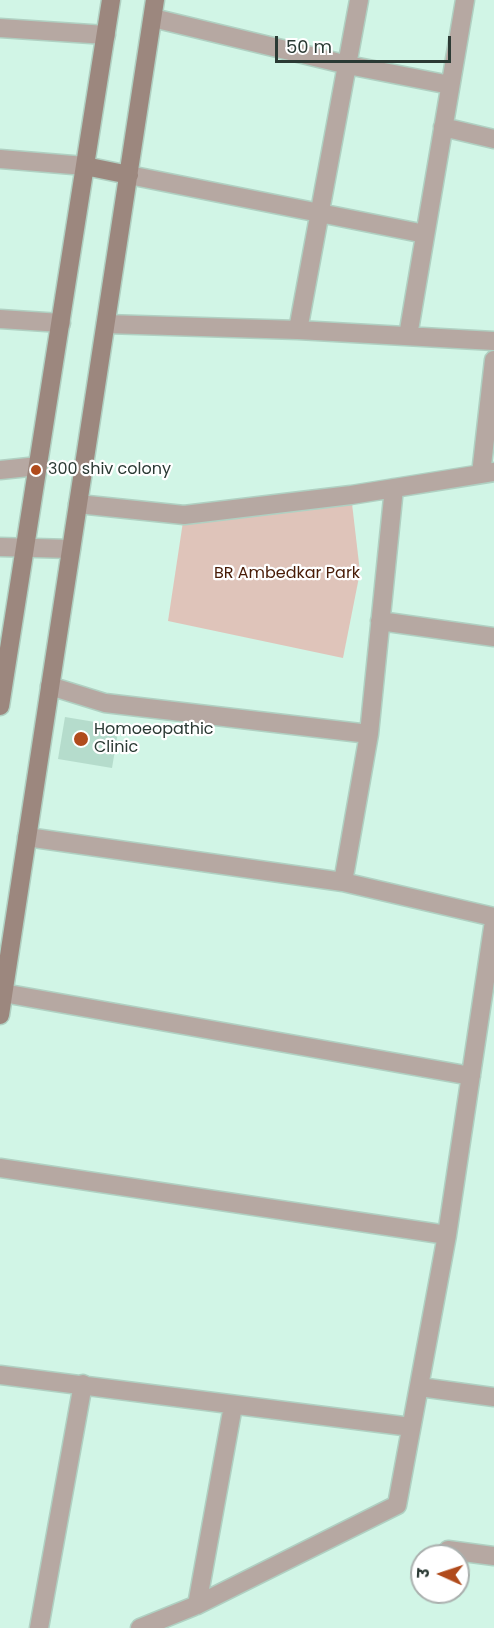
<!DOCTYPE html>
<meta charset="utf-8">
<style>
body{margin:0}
#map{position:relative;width:494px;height:1628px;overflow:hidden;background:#d1f5e6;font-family:Poppins,"Noto Sans Devanagari",sans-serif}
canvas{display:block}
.north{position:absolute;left:410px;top:1544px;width:60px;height:60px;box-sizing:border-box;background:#fff;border:2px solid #aab0ae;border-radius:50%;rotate:273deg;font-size:16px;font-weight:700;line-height:24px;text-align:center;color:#2b3a34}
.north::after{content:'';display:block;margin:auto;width:21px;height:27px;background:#b04b1c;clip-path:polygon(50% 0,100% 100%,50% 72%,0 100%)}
.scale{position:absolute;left:275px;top:36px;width:176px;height:27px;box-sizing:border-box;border:3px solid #2b3a34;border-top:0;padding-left:8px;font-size:18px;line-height:21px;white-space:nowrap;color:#2b3a34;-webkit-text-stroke:4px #fff;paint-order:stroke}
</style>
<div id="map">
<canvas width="494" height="1628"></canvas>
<div class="north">उ</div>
<div class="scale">50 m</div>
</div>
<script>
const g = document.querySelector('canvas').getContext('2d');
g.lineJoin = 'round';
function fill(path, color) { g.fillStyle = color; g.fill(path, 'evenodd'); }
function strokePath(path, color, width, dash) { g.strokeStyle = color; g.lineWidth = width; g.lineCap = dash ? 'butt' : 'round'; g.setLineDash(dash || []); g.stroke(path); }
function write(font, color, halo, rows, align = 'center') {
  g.font = font + ' Poppins,sans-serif'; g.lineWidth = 4.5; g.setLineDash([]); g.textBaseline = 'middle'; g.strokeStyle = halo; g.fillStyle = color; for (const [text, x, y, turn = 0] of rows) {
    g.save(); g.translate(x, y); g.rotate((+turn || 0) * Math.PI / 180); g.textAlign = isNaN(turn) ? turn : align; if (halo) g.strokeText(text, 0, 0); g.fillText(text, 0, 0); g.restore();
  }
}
fill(new Path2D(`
 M351 495 360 572 343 658 168 621 184 515Z`), '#dfc4ba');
fill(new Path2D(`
 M65 717 119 726 112 768 58 759Z`), '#b5dccc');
const street = new Path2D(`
 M153 18 348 65 450 85
 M0 28 106 35
 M443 127 494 139
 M0 159 85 166
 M129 175 425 234
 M0 319 61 323
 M106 324 298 330 494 341
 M298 330 359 0
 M408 336 465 0
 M0 470 38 466
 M481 474 494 360
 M78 504 184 515 351 495 494 472
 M0 547 71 549
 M380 621 494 637
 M50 686 105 703 369 734
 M27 837 343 882 494 917
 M343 882 369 734 394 488
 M3 993 471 1076
 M0 1168 447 1235
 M0 1375 411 1427
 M420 1387 494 1397
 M448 1550 494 1556
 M197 1605 233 1406
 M39 1628 83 1384
 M140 1628 197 1605 397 1505 447 1235 494 921`);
const secondary = new Path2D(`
 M85 166 129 175
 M0 706 111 0
 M0 1015 155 0`);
strokePath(street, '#b0d0c2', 21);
strokePath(secondary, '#b0d0c2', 21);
strokePath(street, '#b6a8a2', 18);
strokePath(secondary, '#9c877e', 18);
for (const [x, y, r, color] of [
 [36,470,6,"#b04b1c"],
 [81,739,8,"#b04b1c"]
]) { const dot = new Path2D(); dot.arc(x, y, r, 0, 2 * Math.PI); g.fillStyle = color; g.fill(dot); strokePath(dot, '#fff', 2); }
write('16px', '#2b3a34', '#fff', [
 ["300 shiv colony",48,470],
 ["Homoeopathic",94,730],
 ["Clinic",94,748]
], 'left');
write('16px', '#481b06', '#fff', [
 ["BR Ambedkar Park",287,574]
]);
</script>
